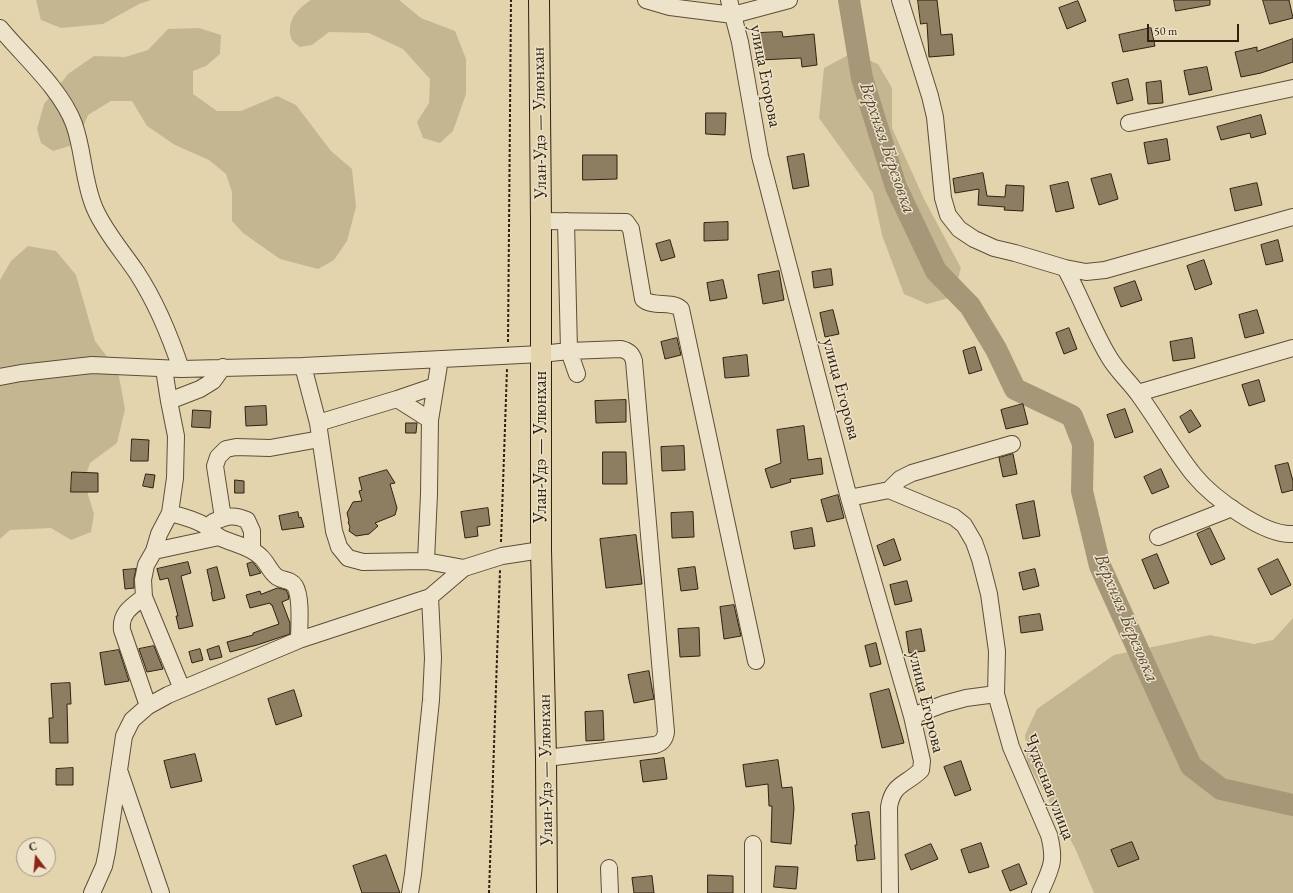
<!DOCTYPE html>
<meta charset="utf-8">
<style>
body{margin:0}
#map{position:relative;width:1293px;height:893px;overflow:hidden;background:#e4d4ad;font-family:"EB Garamond",serif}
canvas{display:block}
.north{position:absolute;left:16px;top:837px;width:40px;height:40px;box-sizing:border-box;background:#ede3ca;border:1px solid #a19580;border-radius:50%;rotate:344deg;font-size:11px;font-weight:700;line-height:16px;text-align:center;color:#2f2111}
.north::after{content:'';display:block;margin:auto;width:14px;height:18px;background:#8f2418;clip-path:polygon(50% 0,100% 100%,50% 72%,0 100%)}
.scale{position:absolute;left:1147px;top:24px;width:92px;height:18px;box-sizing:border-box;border:2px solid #2f2111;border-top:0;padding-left:5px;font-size:12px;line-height:14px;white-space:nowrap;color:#2f2111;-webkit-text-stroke:3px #ede3ca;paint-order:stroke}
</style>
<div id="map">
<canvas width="1293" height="893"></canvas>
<div class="north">С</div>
<div class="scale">50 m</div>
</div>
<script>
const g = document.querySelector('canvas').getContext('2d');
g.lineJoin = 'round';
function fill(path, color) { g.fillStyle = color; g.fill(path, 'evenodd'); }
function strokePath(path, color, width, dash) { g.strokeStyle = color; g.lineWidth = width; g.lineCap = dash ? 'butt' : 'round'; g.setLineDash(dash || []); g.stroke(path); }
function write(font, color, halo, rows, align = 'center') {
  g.font = font + ' "EB Garamond",serif'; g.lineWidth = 3; g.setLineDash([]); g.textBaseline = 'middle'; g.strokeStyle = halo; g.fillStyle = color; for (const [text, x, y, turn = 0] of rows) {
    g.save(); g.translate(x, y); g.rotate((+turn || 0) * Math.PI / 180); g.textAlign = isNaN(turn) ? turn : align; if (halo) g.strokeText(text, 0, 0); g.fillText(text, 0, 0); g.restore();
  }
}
fill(new Path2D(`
 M36 0H151L139 4 103 24 61 28 41 20Z
 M311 0H399L421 18 455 31 466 59V94L453 131 440 143 423 138 417 122 429 103 430 79 403 49 369 33 329 32 312 45 300 47C297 45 292 41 291 38 286 21 298 8 311 0Z
 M199 28 221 35 220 54 206 66 193 71V94L217 111H241L277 96 296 105 331 151 352 169 356 207 347 241 334 260 318 269 280 259 243 233 232 221V192L226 174 209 160 175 145 147 126 132 101H111L88 115 76 144 53 151 41 143 37 129 44 104 68 74 94 56 125 57 148 50 168 29Z
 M852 53 878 64 892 88V128L924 199 961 268 953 297 927 304 904 294 882 235 873 193 819 118 824 68Z
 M28 246 56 251 76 275 95 341 118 371 125 409 117 443 90 463 84 481 94 514 91 532 71 540 51 528 10 530 0 539V280L11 261Z
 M1293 618V893H1094L1075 848 1027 762 1025 735 1037 709 1114 655 1210 635 1254 644 1273 640Z`), '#c5b692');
strokePath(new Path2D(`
 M849 0 862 78 896 187 936 271 970 306 996 349 1015 389 1072 416 1083 444 1082 491 1100 566 1191 766 1221 789 1293 805`), '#a69778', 22);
const building = new Path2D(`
 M918 0H937L941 35 952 34 954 55 929 57 927 23 921 24Z
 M1174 0H1210V5L1176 11Z
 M1263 0H1289L1293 18 1270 24Z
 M1078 1 1086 21 1067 29 1059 8Z
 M1151 28 1155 46 1123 52 1119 35Z
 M782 32 783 37 814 34 817 65 802 67 801 58 760 60 758 33Z
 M1293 39V62L1261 73 1241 77 1235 52 1257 47V51Z
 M1207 67 1212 90 1189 95 1184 71Z
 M1128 79 1133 100 1117 104 1112 83Z
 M1161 81 1163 103 1148 104 1146 83Z
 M706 113H726L725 135 706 134Z
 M1261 115 1266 134 1251 138 1250 133 1221 140 1217 127Z
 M1167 139 1170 160 1148 164 1144 143Z
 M804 154 809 186 793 189 787 157Z
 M583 155H617V179L583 180Z
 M983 173 987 196 1005 197 1006 185 1024 186 1023 211 1004 210 1005 207 978 205 979 189 955 193 953 179Z
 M1111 174 1118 199 1099 205 1091 179Z
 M1068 182 1074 208 1056 212 1050 186Z
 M1257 183 1262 205 1235 211 1230 189Z
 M728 222V240L704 241V223Z
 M670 240 675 257 661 261 656 244Z
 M1278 240 1283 261 1266 265 1261 245Z
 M1204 260 1212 284 1195 290 1187 266Z
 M831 269 833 285 814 288 812 272Z
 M779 271 784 300 763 304 758 275Z
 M723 280 727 298 710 301 707 283Z
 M1135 281 1142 300 1121 307 1114 288Z
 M833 310 839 334 825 337 820 313Z
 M1257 310 1264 333 1245 338 1239 315Z
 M1069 328 1077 349 1064 354 1056 333Z
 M677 338 681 355 665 359 661 342Z
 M1192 338 1195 358 1173 361 1170 342Z
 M975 347 982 370 969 374 963 351Z
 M747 355 749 376 725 378 723 358Z
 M1259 380 1265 401 1249 406 1242 385Z
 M626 400V422L596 423 595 401Z
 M1023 404 1028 424 1006 429 1001 410Z
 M266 406 267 425 246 426 245 407Z
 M1125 409 1133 432 1115 438 1107 415Z
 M193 410 211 411 210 428 192 427Z
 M1191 410 1201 426 1189 433 1180 417Z
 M406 423H417L416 433H406Z
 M804 426 808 460 821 458 823 474 790 479 791 482 771 488 765 469 781 463 777 430Z
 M132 439 149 440 148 461H131Z
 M684 446 685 470 662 471 661 447Z
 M603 452H626L627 484H603Z
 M1013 454 1017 474 1003 477 999 458Z
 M1288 463 1293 481V490L1282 493 1275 466Z
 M1161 469 1169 487 1152 494 1144 477Z
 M387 470 395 483 390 484 397 508 395 515 375 523 378 526 369 534 356 536 349 531 350 527 348 522 349 521 347 513 353 502 362 501 359 491 362 490 359 478Z
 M72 472 98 473V492H71Z
 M146 474 155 475 153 488 143 486Z
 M235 480 244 481V493H235Z
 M838 495 844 518 827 522 821 500Z
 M1034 501 1040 536 1023 539 1016 505Z
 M488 508 490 525 477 527 478 536 465 538 461 512Z
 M298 512 299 518 301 517 304 527 282 530 279 516Z
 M693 512 694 537 672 538 671 513Z
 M812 528 815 546 794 549 791 532Z
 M1210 528 1225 559 1211 565 1197 534Z
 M636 535 642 584 606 588 600 539Z
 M894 539 901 560 884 566 877 546Z
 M1157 554 1169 583 1154 589 1142 560Z
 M1278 559 1291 585 1271 595 1258 569Z
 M188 562 191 573 181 576 193 626 179 629 176 616H178L168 578 160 580 157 569Z
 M253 562 261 573 250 576 247 564Z
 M217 567 225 598 213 601 211 592H212L207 570Z
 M695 567 698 589 681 591 678 569Z
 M136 569 134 578V588L125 589 123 570Z
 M1035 569 1039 586 1023 590 1019 573Z
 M907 581 912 601 895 605 890 585Z
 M278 588 286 590 288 594 289 599 282 602 290 623V634L257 645 230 652 227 642 253 635V633L279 624 272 605H271L270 603 250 608 246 595 260 591 261 594Z
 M734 605 741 636 724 639 720 607Z
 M1040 614 1043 630 1021 633 1019 617Z
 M699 628 700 656 680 657 678 629Z
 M921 629 925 651 909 653 906 632Z
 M876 643 881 664 870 667 865 646Z
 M154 646 163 669 147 672 139 649Z
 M219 646 222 657 210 660 207 650Z
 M200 649 203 660 192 663 189 652Z
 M119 650 129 681 105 685 100 653Z
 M649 671 654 699 634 703 628 675Z
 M70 683 71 704H67L68 743H50L49 718H53L51 684Z
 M889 689 904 743 882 748 870 694Z
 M294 690 302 716 276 725 268 699Z
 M603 711 604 740 586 741 585 712Z
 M195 754 202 781 171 788 164 761Z
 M664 758 667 779 643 782 640 761Z
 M778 760 782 788 792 787 794 808 791 844 771 842 772 806H769L768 784 746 787 743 765Z
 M961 761 971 790 955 796 944 767Z
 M73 768V785H56V769Z
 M869 812 875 859 857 861 855 845H857L852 814Z
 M1132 842 1139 859 1118 867 1111 850Z
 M981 843 989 867 969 873 961 850Z
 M931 844 938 859 911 870 905 855Z
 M386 855 400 893H362L353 866Z
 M1019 864 1027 884 1010 891 1002 871Z
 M776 866 798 867 796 889 774 887Z
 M708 875 733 876V893H708Z
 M652 876 654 893H634L632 878Z`);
fill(building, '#8d7e62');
strokePath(building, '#2f2111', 1);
const minor = new Path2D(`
 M646 0 670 7 733 15 789 0
 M729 0 740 42 760 156 849 498 912 716 922 761 921 770C906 785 893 783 889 807L890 893
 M900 0 930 96 935 117 943 198 948 215 959 229 974 239 994 248 1015 253 1065 268 1086 272 1105 270 1293 217
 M0 28C24 57 61 89 74 124 84 152 83 182 95 209 105 232 123 252 137 273 156 302 170 336 181 369
 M1129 123 1293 88
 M541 221 626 222 631 229 643 299C653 308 671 300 681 309L756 661
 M566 221 569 351 577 374
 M1065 268C1081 297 1092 329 1109 357 1117 371 1130 382 1139 395 1158 421 1174 450 1194 475 1212 497 1264 536 1293 534
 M303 366 318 423 397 399 430 420 429 494 426 561
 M164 369 169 401 200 389 213 381 223 367
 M0 377 21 373 92 365 181 369 303 366 541 354 569 351 621 349C629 351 632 354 634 361L666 732C665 739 662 743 655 745L546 758
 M1138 393 1293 348
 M397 399 435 386
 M169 401 176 436 175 478 170 513 159 534 154 551 146 565 143 580 144 597 182 689
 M430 420 440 359
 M318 423 334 531 339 547 348 558 363 562 426 561 464 568 502 556 541 550
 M889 490 900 479 912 473 1012 444
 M849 498 889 490 954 517 964 525 974 542 980 559 989 594 997 651 996 694 966 698 944 704 912 716
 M170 513C181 516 194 519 204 525 210 529 215 535 221 538 234 544 252 547 262 558 268 564 270 572 277 577 283 581 291 579 295 586 302 598 299 626 299 640
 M223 518 215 466 218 457 226 449 236 447 270 448 320 439
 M213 522C227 516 233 514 247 520L252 531V550
 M1158 537 1232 508
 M154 551 219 537
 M144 597C132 606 120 613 122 630L148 706
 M996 694 1011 747 1049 835C1056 862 1051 868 1040 893
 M120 773 161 893
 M609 868 610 893
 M92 893 104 866 107 852 124 736 132 720 148 706 168 695 299 640 430 597 464 568
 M410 893 413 874 431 700 433 658 430 597
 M753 893V844`);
const major = new Path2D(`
 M539 0 541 221V550L546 758 547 893`);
strokePath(minor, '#5c4e38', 18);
strokePath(major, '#2f2111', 22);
strokePath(new Path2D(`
 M508 342 511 0
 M501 542 507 369
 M489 893 500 570`), '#2f2111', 2, [3, 2]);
strokePath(minor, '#ede3ca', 16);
strokePath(major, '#e4d4ad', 20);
write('18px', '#2f2111', '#ede3ca', [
 ["улица Егорова",765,76,79],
 ["Улан-Удэ — Улюнхан",540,123,-91],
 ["улица Егорова",841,389,75],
 ["Улан-Удэ — Улюнхан",541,447,-90],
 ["улица Егорова",926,702,76],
 ["Улан-Удэ — Улюнхан",546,770,-91],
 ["Чудесная улица",1049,787,69]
]);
write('italic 19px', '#594a35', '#ede3ca', [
 ["Верхняя Березовка",887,148,71],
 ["Верхняя Березовка",1126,618,67]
]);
</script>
